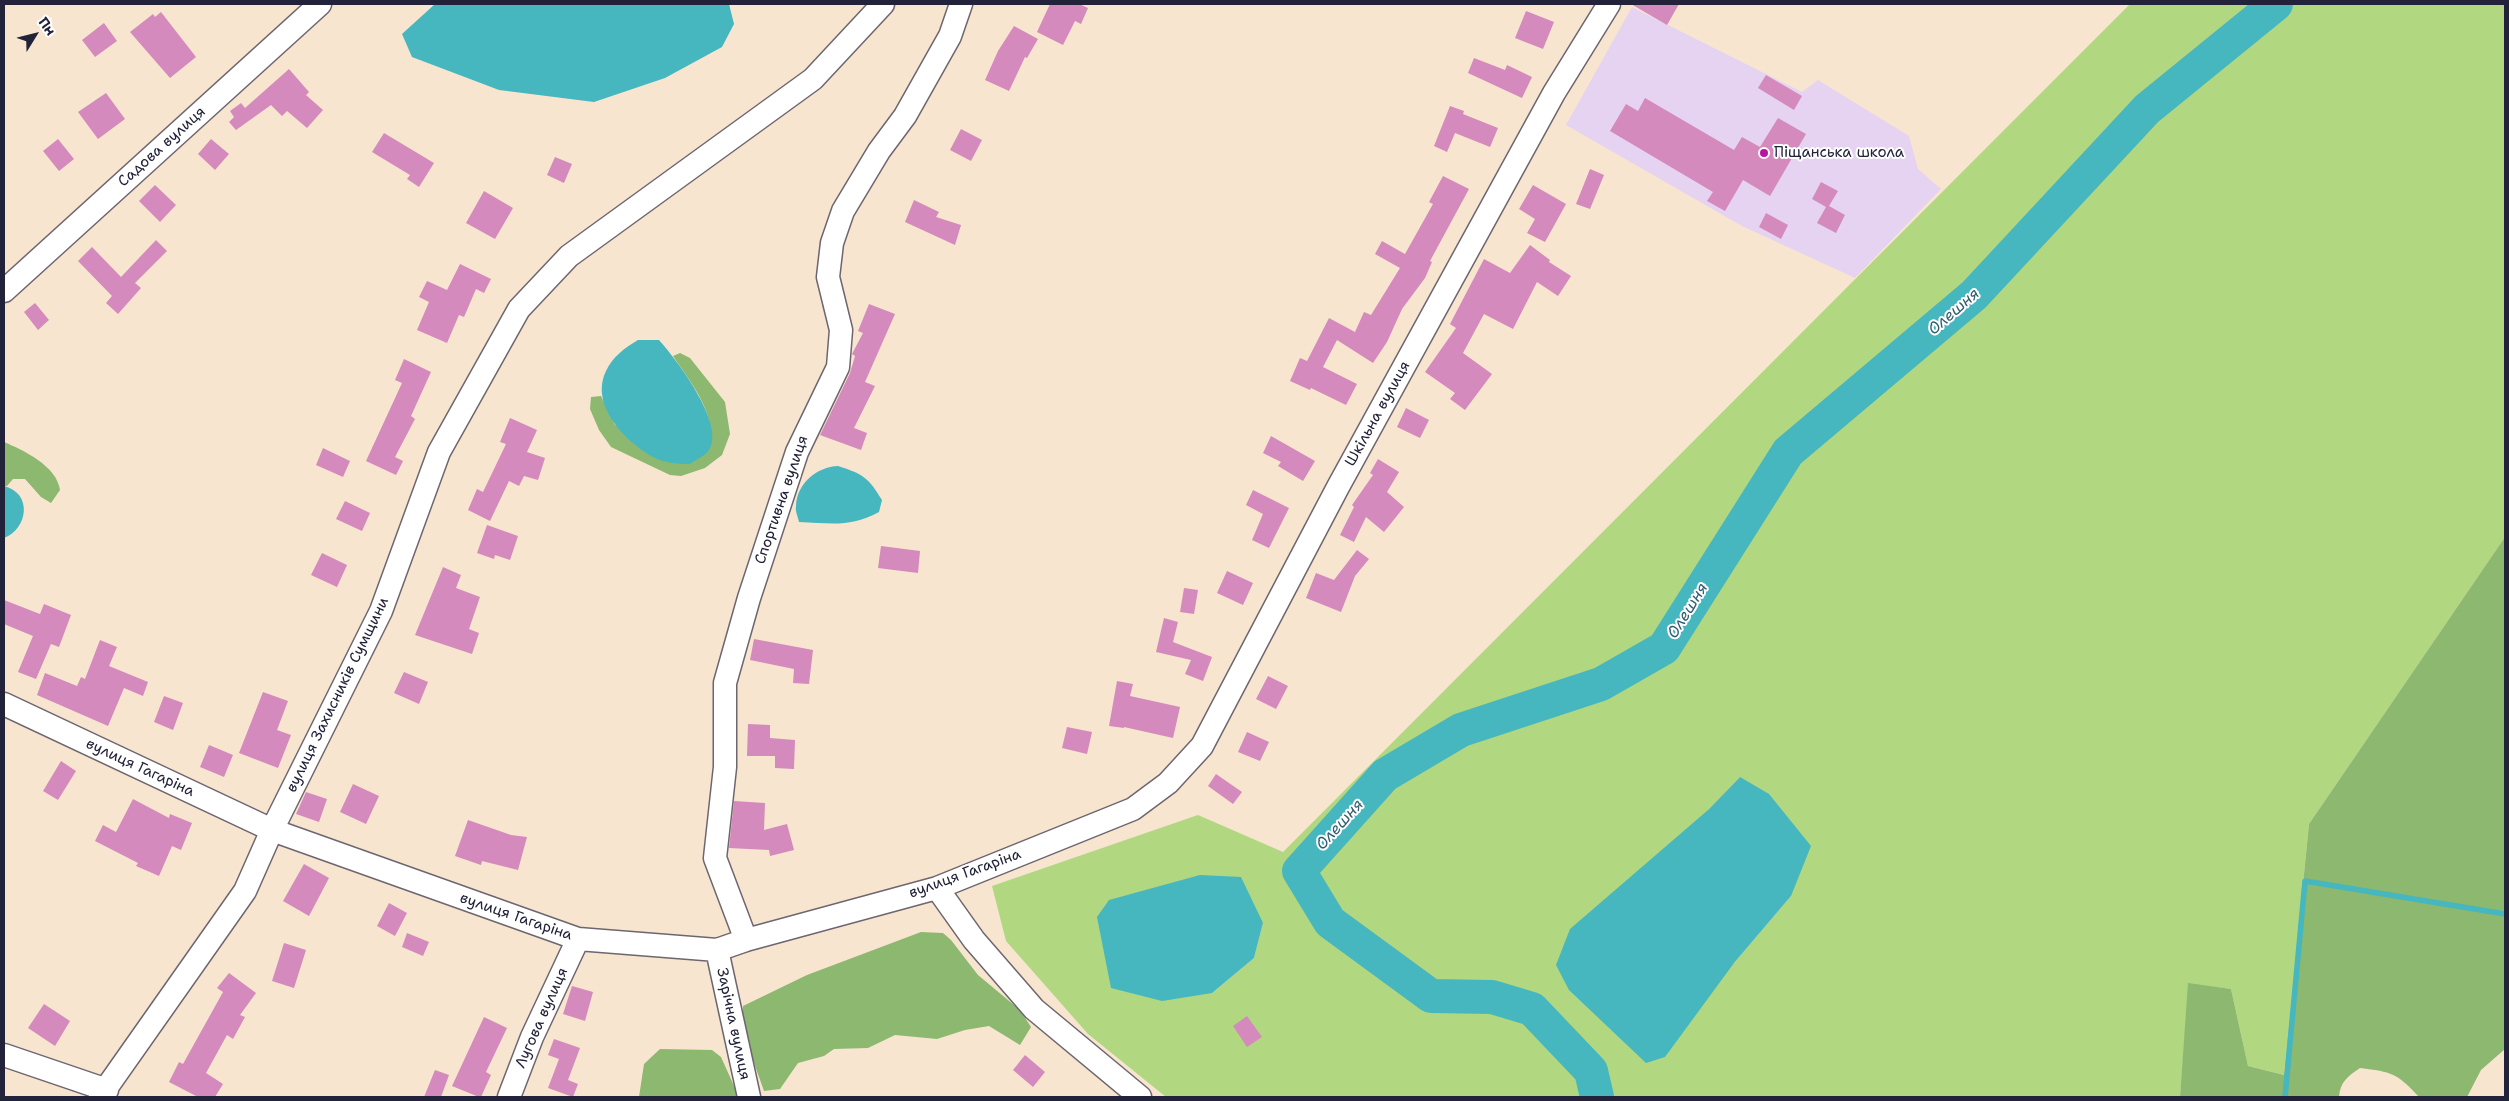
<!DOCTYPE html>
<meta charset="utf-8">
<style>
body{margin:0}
#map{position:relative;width:2509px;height:1101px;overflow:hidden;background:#f7e5d0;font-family:"Shantell Sans",sans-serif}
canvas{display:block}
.frame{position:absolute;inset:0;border:5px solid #22223b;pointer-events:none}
.north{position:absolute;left:10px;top:10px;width:50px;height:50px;-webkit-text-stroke:4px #fff;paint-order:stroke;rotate:54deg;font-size:14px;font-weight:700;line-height:20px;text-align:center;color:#22223b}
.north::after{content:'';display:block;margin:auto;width:18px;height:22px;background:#22223b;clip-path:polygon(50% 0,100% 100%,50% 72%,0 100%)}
</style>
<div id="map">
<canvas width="2509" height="1101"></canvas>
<div class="frame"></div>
<div class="north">Пн</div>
</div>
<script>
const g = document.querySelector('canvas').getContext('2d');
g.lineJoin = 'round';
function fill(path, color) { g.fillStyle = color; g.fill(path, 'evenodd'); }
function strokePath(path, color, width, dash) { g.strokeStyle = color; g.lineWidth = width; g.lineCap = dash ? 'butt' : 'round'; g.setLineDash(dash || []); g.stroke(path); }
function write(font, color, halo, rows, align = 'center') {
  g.font = font + ' "Shantell Sans",sans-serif'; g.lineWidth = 4; g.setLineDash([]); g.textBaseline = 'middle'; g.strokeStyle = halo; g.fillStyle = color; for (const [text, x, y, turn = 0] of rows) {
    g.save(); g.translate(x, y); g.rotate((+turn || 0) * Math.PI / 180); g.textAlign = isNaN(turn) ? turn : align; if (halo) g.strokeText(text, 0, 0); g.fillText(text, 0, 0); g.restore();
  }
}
fill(new Path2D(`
 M1632 7 1802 92 1818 80 1909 136 1918 169 1941 189 1855 278 1742 226 1566 125Z`), '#e5d3f1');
fill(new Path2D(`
 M2130 4H2505V537L2309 824 2284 1075 2248 1066 2231 989 2189 984 2180 1097H1166L1088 1034 1006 941 992 886 1198 815 1283 852ZM1740 777 1791 896 1734 963 1708 810ZM1263 923 1254 958 1212 993Z`), '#b1d781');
fill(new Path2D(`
 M680 353 690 358 725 402 730 434 722 455 705 468 681 476 670 475 611 447 599 430 590 409 591 397 601 396 615 425 708 451C720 417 691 383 673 356Z
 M4 442C23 450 57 466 60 490L51 503 41 497 25 479H13L7 486H4Z
 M2505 537V1049L2481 1070 2467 1097H2419C2397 1073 2392 1072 2360 1068 2348 1076 2340 1082 2339 1097H2180L2188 983 2231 989 2248 1066 2284 1075 2309 824Z
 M921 932 943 933 951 940 978 975 1020 1010 1031 1027 1020 1045 989 1026 965 1030 937 1039 895 1035 868 1048 834 1049 824 1056 798 1063 780 1089 764 1091 743 1032V1006L807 975Z
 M660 1049 712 1050 721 1057 739 1097H639L644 1064Z`), '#8cb86f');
fill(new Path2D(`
 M435 4H729L734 24 722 47 665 78 594 102 499 90 412 57 402 34Z
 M638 340H659C676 359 726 424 709 450 705 456 695 460 690 464 679 464 665 463 655 458 627 443 589 406 606 371 613 356 625 348 638 340Z
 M838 466C863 474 868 477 882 500L879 512C849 528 831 523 799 522 798 517 795 511 796 506 797 483 817 467 838 466Z
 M4 486C33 493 28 529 4 538Z
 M1740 777 1769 794 1811 846 1791 896 1734 963 1665 1057 1646 1063 1569 990 1556 965 1570 929 1708 810Z
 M1200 875 1241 877 1263 923 1254 958 1212 993 1162 1001 1111 988 1097 917 1109 900Z`), '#46b6bf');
strokePath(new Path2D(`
 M2285 1097 2305 881 2505 914`), '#46b6bf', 5.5);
strokePath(new Path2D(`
 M1597 1097 1591 1071 1532 1009 1492 997 1431 996 1330 922 1299 871 1385 775 1461 730 1601 684 1664 648 1788 452 1974 295 2147 109 2276 4`), '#46b6bf', 34);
fill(new Path2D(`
 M1050 4H1079L1088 8 1081 24 1075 21 1063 45 1037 32Z
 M1631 4H1679L1667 25Z
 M1526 11 1554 22 1543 49 1515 38Z
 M161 12 196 57 170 78 130 32 153 14 155 17Z
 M104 23 117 41 95 57 82 40Z
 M1014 26 1038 39 1027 58 1025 57 1009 91 985 80 998 51Z
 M1474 58 1505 70 1507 65 1532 77 1522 98 1468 73Z
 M289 69 309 92 306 95 323 110 307 128 287 111 282 116 271 105 236 130 229 122 234 117 230 111 241 103 245 108Z
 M1766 75 1802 96 1794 110 1758 88Z
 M106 93 125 119 98 139 78 112Z
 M1645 98 1734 150 1742 137 1760 147 1778 118 1806 134 1770 196 1743 180 1725 211 1707 201 1713 192 1610 131 1626 104 1638 111Z
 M1450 106 1464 111 1463 114 1498 128 1490 147 1455 133 1447 152 1434 146Z
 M961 129 982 140 971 161 950 150Z
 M384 133 434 163 419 187 407 179 410 175 372 152Z
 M58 139 74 159 59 171 43 151Z
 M211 139 229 154 215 170 198 154Z
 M555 157 572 164 564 183 547 175Z
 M1590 169 1604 175 1590 209 1576 204Z
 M1443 176 1469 189 1430 261 1432 262 1425 278 1402 309 1387 342 1373 363 1337 340 1323 367 1357 384 1346 405 1311 388 1310 390 1290 381 1300 358 1307 361 1329 318 1355 332 1364 312 1371 315 1400 268 1375 254 1382 241 1405 254 1433 204 1429 202Z
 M1821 182 1838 191 1829 206 1845 215 1836 233 1817 223 1826 207 1812 199Z
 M155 185 176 205 160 222 139 201Z
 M1533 185 1566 204 1545 242 1527 233 1535 219 1519 209Z
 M484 191 513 208 495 239 466 223Z
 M914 200 939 212 936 217 961 225 955 245 905 222Z
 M1766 213 1788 225 1781 239 1759 227Z
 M156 240 167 251 135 283 141 288 118 314 106 303 112 296 78 261 92 247 121 277Z
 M1530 245 1550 260 1549 262 1571 276 1558 296 1537 282 1513 329 1484 314 1463 353 1492 374 1465 410 1450 399 1455 393 1425 372 1456 328 1450 324 1484 259 1510 273Z
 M460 264 491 279 484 293 476 289 464 317 459 315 447 343 417 330 429 302 419 297 427 281 447 290Z
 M35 303 49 320 38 330 24 312Z
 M869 304 895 314 865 382 875 386 854 428 867 433 861 450 820 435 850 373 855 356 852 354 863 333 858 331Z
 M404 359 431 372 411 416 415 419 395 457 403 461 396 475 366 461 402 383 395 380Z
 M1406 408 1429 420 1420 438 1397 427Z
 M510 418 537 430 527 452 545 458 538 480 524 476 519 486 509 481 490 521 468 510 477 489 483 492 506 444 500 442Z
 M1271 436 1315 461 1303 481 1278 466 1281 462 1263 453Z
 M323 448 350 461 343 477 316 465Z
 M1378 459 1399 472 1387 492 1404 507 1384 532 1366 517 1354 542 1340 535 1354 507 1352 505 1373 475 1370 473Z
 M1253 490 1289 508 1269 548 1252 540 1263 514 1246 505Z
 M345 501 370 513 362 531 336 519Z
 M487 525 518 536 510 560 495 555 494 559 477 553Z
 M881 546 920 551 918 573 878 568Z
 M1357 550 1369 559 1355 576 1341 612 1306 598 1316 573 1334 580Z
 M322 553 347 565 337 587 311 575Z
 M443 567 461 575 456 588 480 597 469 629 479 633 472 654 415 635Z
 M1227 571 1253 583 1243 605 1217 593Z
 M1184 588 1198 590 1194 614 1180 612Z
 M4 600 40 614 44 604 71 615 59 647 51 644 36 679 18 672 33 636 4 624Z
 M1164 618 1178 622 1173 642 1212 657 1203 681 1185 674 1191 660 1156 652Z
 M754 639 813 650 809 684 793 683 794 669 750 660Z
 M100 640 117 647 109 666 148 682 143 696 124 688 108 726 37 695 45 673 77 686 81 677 85 679Z
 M404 672 428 682 419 704 394 693Z
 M1268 676 1288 686 1276 709 1256 699Z
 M1117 681 1133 684 1130 696 1180 707 1173 738 1124 727V728L1109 726Z
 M263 692 288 701 277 730 291 735 278 768 239 753Z
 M164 696 183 703 173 730 154 722Z
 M748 724 770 725V738L795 740 794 769 775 768V756H747Z
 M1067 727 1092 732 1087 754 1062 748Z
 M1247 732 1269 742 1260 761 1238 752Z
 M209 745 233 755 224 777 200 767Z
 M61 761 76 771 58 800 43 791Z
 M1216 774 1242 792 1233 804 1208 786Z
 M353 784 379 796 366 824 340 812Z
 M306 792 327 799 319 822 296 814Z
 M133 799 169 818 170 814 192 823 181 850 172 846 159 876 136 866 138 863 95 841 103 825 116 832Z
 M734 801 765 803 764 830 787 824 794 850 770 856 769 850 729 848Z
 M468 820 511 835 527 837 518 870 482 861 481 865 455 856Z
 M304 864 329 878 309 916 283 901Z
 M389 903 407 913 395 936 377 926Z
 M407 933 429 942 423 956 402 947Z
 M284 943 306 950 294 988 272 981Z
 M229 973 256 993 240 1015 245 1017 233 1039 227 1035 206 1073 223 1084 215 1097H198L169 1082 179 1062 183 1064 223 992 217 988Z
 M572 986 593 992 585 1021 563 1014Z
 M44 1004 70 1021 55 1046 28 1028Z
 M1247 1016 1262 1037 1247 1047 1233 1026Z
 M484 1017 507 1028 486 1072 491 1075 481 1097H479L452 1086Z
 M554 1039 580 1048 568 1080 578 1084 573 1097 548 1088 559 1059 548 1055Z
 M1025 1055 1045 1072 1033 1087 1013 1070Z
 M435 1070 449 1075 441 1097H424Z`), '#d48abc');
const street = new Path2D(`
 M4 291 320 4
 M4 704 272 830 578 939 717 950 746 940 937 888 1133 809 1168 783 1202 746 1338 487 1554 93 1609 4
 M937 888 974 940 1034 1009 1140 1097
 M746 940 715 858 725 767V683L749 598 797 452 838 367 841 330 828 277 832 243 843 211 879 151 905 116 950 36 961 4
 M717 950 749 1097
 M4 1055 107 1090
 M100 1097 245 891 272 830 381 611 439 452 519 309 569 256 813 79 883 4
 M509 1097 532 1037 578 939`);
strokePath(street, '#6d666f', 25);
strokePath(street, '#fff', 22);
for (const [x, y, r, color] of [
 [1764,153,5,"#b5179e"]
]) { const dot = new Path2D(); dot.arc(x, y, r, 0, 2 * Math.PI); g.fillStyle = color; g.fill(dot); strokePath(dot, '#fff', 2); }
write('15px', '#22223b', '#fff', [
 ["Садова вулиця",162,147,-42],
 ["Шкільна вулиця",1378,414,-61],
 ["Спортивна вулиця",782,500,-71],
 ["вулиця Захисників Сумщини",338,695,-64],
 ["вулиця Гагаріна",140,768,25],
 ["вулиця Гагаріна",965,874,-20],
 ["вулиця Гагаріна",516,917,19],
 ["Лугова вулиця",542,1018,-66],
 ["Зарічна вулиця",733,1024,78]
]);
write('15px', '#22223b', '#fff', [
 ["Піщанська школа",1774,153]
], 'left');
write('italic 16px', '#305d70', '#fff', [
 ["Олешня",1954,312,-41],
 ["Олешня",1688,611,-58],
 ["Олешня",1340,825,-48]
]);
</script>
